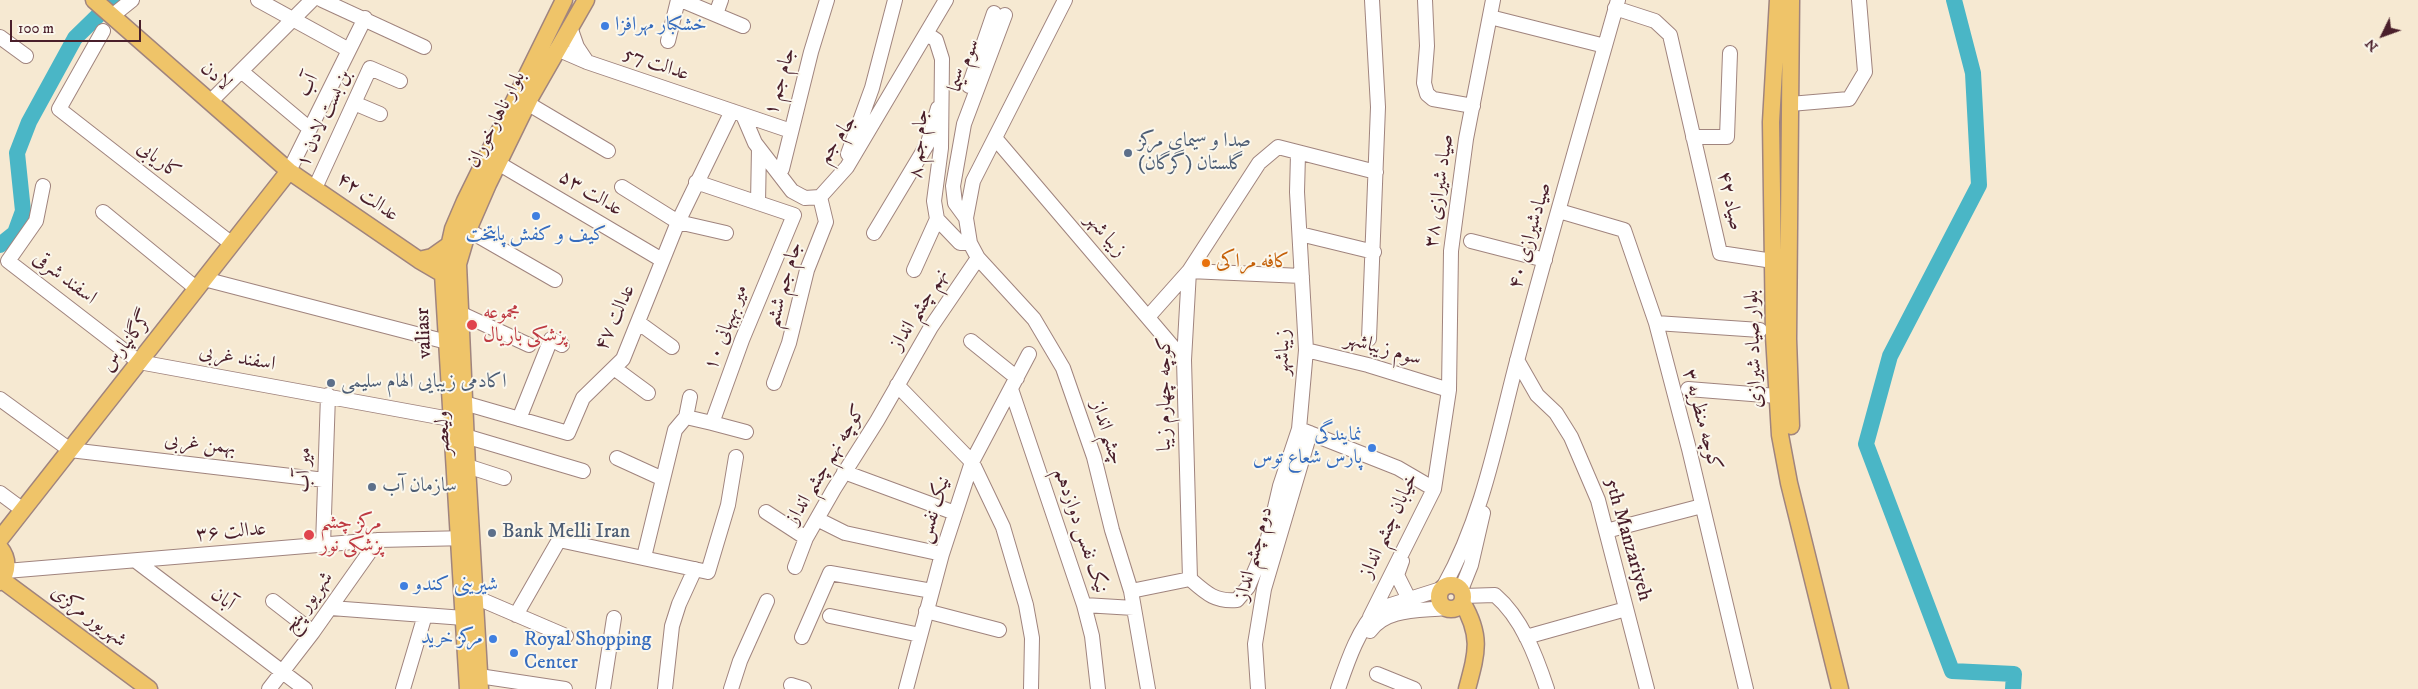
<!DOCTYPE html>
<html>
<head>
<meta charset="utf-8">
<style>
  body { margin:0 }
  #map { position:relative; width:2418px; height:689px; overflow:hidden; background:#f6e9d2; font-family:"IM FELL DW Pica",serif }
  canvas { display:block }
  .north { position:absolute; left:2358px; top:10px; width:50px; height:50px; -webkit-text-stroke:4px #fbf7ec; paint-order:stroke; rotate:228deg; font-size:14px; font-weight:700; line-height:20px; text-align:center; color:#4a1f2b }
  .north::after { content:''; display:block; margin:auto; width:18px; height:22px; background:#4a1f2b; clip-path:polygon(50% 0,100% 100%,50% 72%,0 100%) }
  .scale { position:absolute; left:10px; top:20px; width:131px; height:22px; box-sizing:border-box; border:2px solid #4a1f2b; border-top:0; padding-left:6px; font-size:15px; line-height:18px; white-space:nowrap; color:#4a1f2b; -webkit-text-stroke:4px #fbf7ec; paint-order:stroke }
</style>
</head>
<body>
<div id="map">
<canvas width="2418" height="689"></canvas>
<div class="north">N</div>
<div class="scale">100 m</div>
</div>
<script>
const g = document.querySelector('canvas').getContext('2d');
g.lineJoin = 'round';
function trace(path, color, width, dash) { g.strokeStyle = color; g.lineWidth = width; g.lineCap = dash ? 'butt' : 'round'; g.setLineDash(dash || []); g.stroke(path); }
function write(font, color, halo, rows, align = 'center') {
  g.font = font + ' "IM FELL DW Pica",Amiri,serif'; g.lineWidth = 4; g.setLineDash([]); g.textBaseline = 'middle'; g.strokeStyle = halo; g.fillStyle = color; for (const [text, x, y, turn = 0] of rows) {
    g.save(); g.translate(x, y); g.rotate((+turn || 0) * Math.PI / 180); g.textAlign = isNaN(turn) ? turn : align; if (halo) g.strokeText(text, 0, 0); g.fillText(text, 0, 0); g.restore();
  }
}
trace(new Path2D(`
  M1954,0l19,73 6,112 -89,171 -24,88 86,227 62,3 -1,15
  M0,245l15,-12 8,-22 -6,-58 12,-31 46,-84 39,-38`), '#4ab6c6', 16);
const minor = new Path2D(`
  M258,0l91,50
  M322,0l102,47
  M681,0l62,26
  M1065,0l-92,181 -7,37 4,25 8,15 56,61 29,49 31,89 18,73 19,61 17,98
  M1425,0l2,46 -3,37 3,11 6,5 40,7
  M1615,8l40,13 15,14 50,218 53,8
  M716,14l5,-14
  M112,16l20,-16
  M1490,17l115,29
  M570,27l7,20 10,15
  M103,31l-44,78 173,135
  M927,34l9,6 6,19 -1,89 -7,53 3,18 23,24h10
  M0,37l26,19
  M668,41l10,-41
  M557,49l30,13 204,69
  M241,71l69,58
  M969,86l25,-73
  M211,101l101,-101
  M354,103l26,11
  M527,103l81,48
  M1790,104l59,-5 16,-27 -6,-72
  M743,115l12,28 37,48 13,7 15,-1 27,-30 99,-167
  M1693,137h34l3,-84
  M995,138l189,222
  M848,154l24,-66 23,-88
  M498,163l164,97
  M782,169l29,-117 16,-52
  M289,171l76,-153
  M696,182l98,33 -52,125 -30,83 34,9
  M43,186l-7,35 -28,40 131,101 311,57
  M622,187l56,35 48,11
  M315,188l55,-120 30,13
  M758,203l1,-55
  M1559,211l65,19 32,93 33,126 57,240
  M103,212l94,77
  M966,218l-11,-15 -2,-17 11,-62 41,-109
  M468,230l87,50
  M874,233l54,-90 10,-35
  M1300,234l74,18
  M1471,241l74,19
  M914,270l23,-51
  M1189,271l-5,89 6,219
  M1189,271l113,5
  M204,279l243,63
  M460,313l69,32
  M1148,317l41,-46 70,-108 19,-16 98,25
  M639,323l33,24
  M1656,323l104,7
  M1369,339l9,-232 -6,-107
  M971,341l46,37
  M1306,350l62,15 81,25
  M1517,360l20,35 19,18 15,24 27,63 49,189
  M614,368l34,25
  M774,383l15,-40 18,-73 19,-48 -6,-25
  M897,385l75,77 31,65 23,78 6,33 -1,51
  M1011,389l73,216 8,31 6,53
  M1688,389l89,7
  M0,399l70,51 255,30
  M464,403l104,30 15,-35 40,-39 55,-137 54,-111
  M686,417l26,6
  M686,417l4,-20
  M519,419l32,-80 11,6
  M1302,430l96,38 36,21
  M465,436l118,35
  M617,458l46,21
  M467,466l37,12
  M844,472l111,41
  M0,493l23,17
  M766,512l40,26
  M817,519l28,14 97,21
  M1606,531l96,-25
  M323,545l5,-150
  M644,557l31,-127 11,-13
  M136,561l169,128
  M1402,561l-5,14 12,24
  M795,567l11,-29 28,-49 43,-68 54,-94 47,-69
  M6,571l372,-31 91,-2
  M1190,579c16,14 25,23 47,21l11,-13 19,-45 13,-56 19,-57 7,-79 -9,-158 1,-38
  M1444,586c39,-70 53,-149 73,-225 32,-121 67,-241 101,-361
  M1461,590l10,-25 12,-52
  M1131,591l59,-12
  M1463,596l32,-1c27,23 41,61 52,94
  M475,597l91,39
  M273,601l40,31
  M1084,605l50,3
  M331,608l133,10
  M926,611l73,19
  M516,615l43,-75 149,32 20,-67 8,-48
  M830,616l90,19
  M1370,617l64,-128 15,-99 2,-139 15,-112 27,-139
  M1370,631c16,-23 49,-20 75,-23
  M802,637l28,-64 102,18
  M1526,637l100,-28
  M1377,674l37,15
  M479,676l86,13
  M791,685l13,4
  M269,689l44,-57 65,-92
  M403,689l22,-74
  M603,689l11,-71
  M665,689l7,-63 7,-22 16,-35
  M731,689l9,-28 27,-60
  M906,689l36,-135 30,-92 57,-108
  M1258,689l-3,-45 9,-55 46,-156
  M1338,689c9,-26 20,-60 40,-80l63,-20`);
const major = new Path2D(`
  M94,0l195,171 130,89
  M1778,0l-7,122 3,214 6,99 9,48 51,206
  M443,274l-24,-14 13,-3 17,-12
  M1791,426l-3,-87 3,-339
  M0,539l289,-368
  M0,548c9,11 8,24 0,34
  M2,580l147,109
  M1439 597a12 12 0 1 1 24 0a12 12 0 1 1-24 0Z
  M1462,602c20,34 15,50 5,87
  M468,689l-25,-415 10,-45 12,-28 99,-201
  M480,689l-13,-223 -9,-202 10,-34 20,-46 43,-88 55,-96`);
trace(minor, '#a0847e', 16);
trace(major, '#a0847e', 19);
trace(minor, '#fff', 14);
trace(major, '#efc469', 16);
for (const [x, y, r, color] of [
  [605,26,5,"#3f7fe0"],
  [1128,153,5,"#5c6f8a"],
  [536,216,5,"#3f7fe0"],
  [1206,263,5,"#e8710a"],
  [472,325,6,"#e0444e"],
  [331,383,5,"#5c6f8a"],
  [1372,448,5,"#3f7fe0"],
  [372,487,5,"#5c6f8a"],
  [492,533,5,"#5c6f8a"],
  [309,535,6,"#e0444e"],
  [404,586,5,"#3f7fe0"],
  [493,639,5,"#3f7fe0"],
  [514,653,5,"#3f7fe0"]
]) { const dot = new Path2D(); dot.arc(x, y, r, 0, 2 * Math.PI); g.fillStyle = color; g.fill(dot); trace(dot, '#fbf7ec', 2); }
write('20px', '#366cbe', '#fbf7ec', [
  ["خشكبار مهرافزا",615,26],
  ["کیف و کفش پایتخت",536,236,"center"],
  ["نمایندگی",1362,436,"right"],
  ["پارس شعاع توس",1362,459,"right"],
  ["شیرینی کندو",414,586],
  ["مرکز خرید",483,639,"right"],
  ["Royal Shopping",524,641],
  ["Center",524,664]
], 'left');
write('20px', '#4a1f2b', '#fbf7ec', [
  ["عدالت 57",656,65,19],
  ["سوم سیما",965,66,-69],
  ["لادن",215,77,41],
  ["۱ جام جم",781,82,-74],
  ["آب",309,86,-63],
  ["۱ بن بست لادن",325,119,-65],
  ["بلوار ناهارخوران",497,120,-63],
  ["جام جم",838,140,-56],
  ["۸ جام جم",920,144,-85],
  ["کاریابی",158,161,38],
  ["صیاد شیرازی ۳۸",1440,191,-82],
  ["عدالت ۵۳",590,194,31],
  ["عدالت ۴۲",367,198,35],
  ["صیاد ۴۲",1729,201,77],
  ["زیبا شهر",1105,236,49],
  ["۴۰ صیادشیرازی",1531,236,-74],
  ["اسفند شرقی",64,279,37],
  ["جام جم ششم",785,285,-74],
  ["نهم چشم انداز",920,310,-58],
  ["عدالت ۴۷",616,318,-65],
  ["۱۰ میر بهبهانی",727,328,-69],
  ["valiasr",425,333,-93],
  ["گرگانپارس",128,342,-52],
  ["بلوار صیاد شیرازی",1755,349,-92],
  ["سوم زیباشهر",1383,350,16],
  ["زیباشهر",1284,352,-89],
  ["اسفند غربی",237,359,10],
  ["کوچه چهارم زیبا",1166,394,-90],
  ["کوچه منظریه ۳",1701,420,75],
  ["ولیعصر",444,433,-92],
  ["چشم انداز",1106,433,72],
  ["بهمن غربی",200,445,7],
  ["کوچه نهم چشم انداز",827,465,-59],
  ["میر آب",305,470,-88],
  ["نیک نفس",935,510,-73],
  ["خیابان چشم انداز",1390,526,-65],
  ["نیک نفس دوازدهم",1080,531,71],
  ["عدالت ۳۶",231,533,-5],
  ["5th Manzariyeh",1627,540,74],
  ["دوم چشم انداز",1255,554,-75],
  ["آبان",222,600,37],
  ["شهریور پنج",309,603,-54],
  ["شهریور مرکزی",88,617,37]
]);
write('20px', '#4e5e75', '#fbf7ec', [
  ["صدا و سیمای مرکز",1138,142],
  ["گلستان (گرگان)",1138,165],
  ["اکادمی زیبایی الهام سلیمی",341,383],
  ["سازمان آب",382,487],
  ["Bank Melli Iran",502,533]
], 'left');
write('20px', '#c56008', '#fbf7ec', [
  ["کافه مراکی",1216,263]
], 'left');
write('20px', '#be3a42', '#fbf7ec', [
  ["مجموعه",483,314],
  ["پزشکی باریال",483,337],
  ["مرکز چشم",320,524],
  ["پزشکی نور",320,547]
], 'left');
</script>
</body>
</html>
